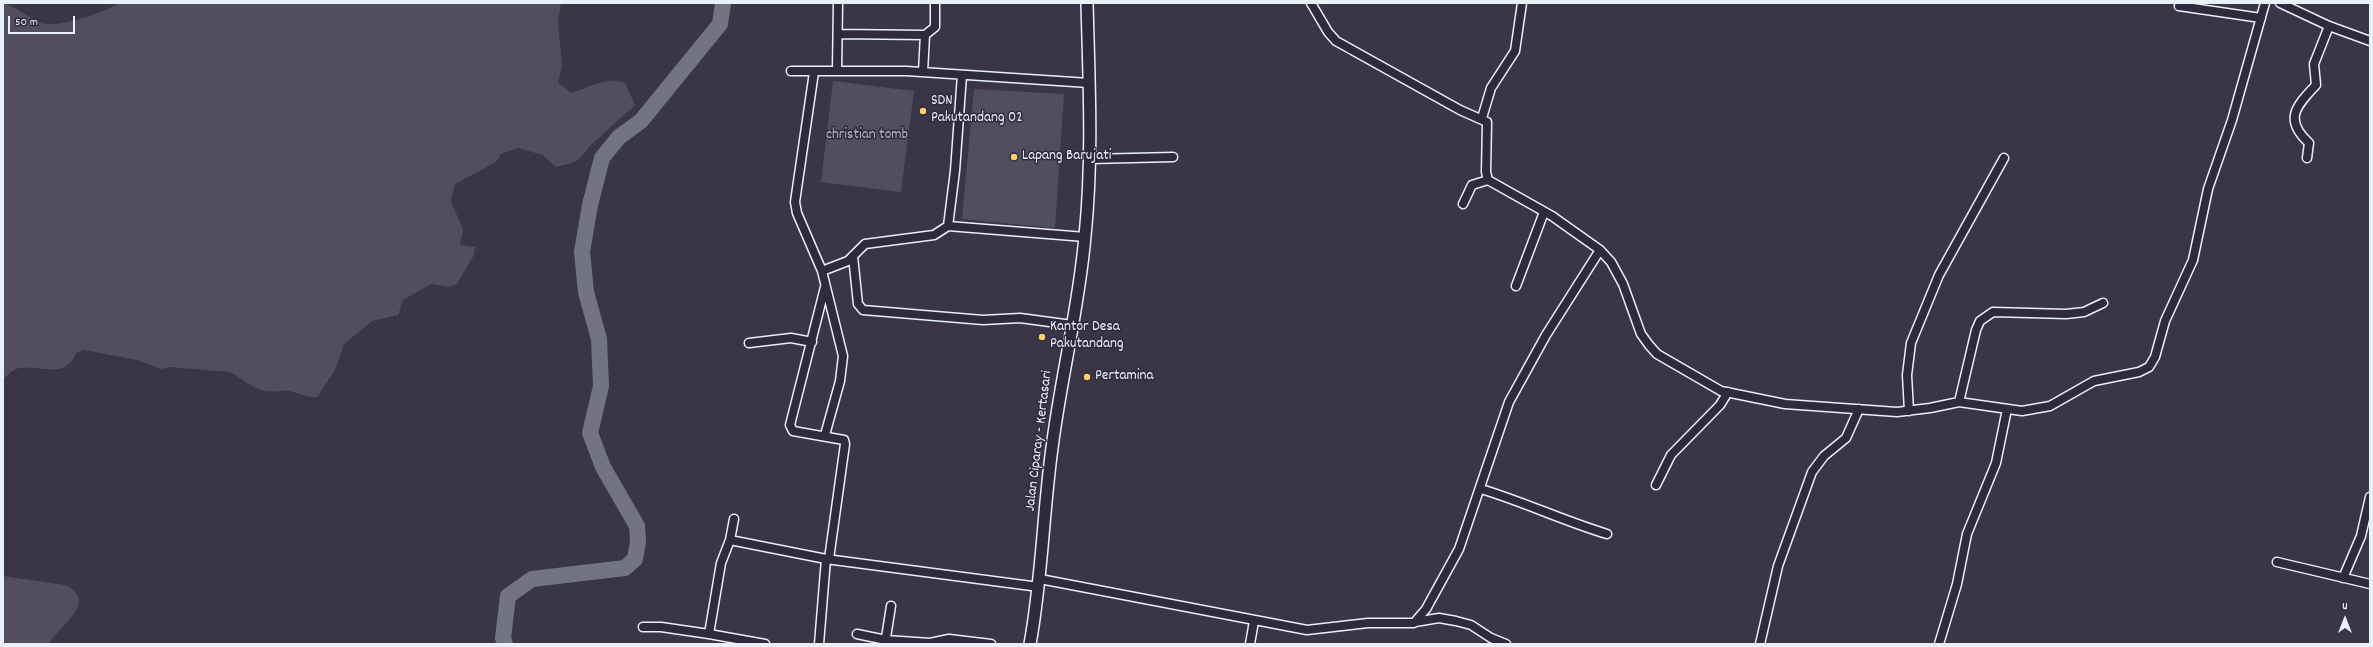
<!DOCTYPE html>
<html>
<head>
<meta charset="utf-8">
<style>
  body { margin:0 }
  #map { position:relative; width:2373px; height:647px; overflow:hidden; background:#3a3648; font-family:Dekko,sans-serif }
  canvas { display:block }
  .frame { position:absolute; inset:0; border:4px solid #e8f1f8; pointer-events:none }
  .north { position:absolute; left:2325px; top:599px; width:40px; height:40px; -webkit-text-stroke:3px #2f2a3d; paint-order:stroke; rotate:0deg; font-size:11px; font-weight:700; line-height:16px; text-align:center; color:#e8f1f8 }
  .north::after { content:''; display:block; margin:auto; width:14px; height:18px; background:#e8f1f8; clip-path:polygon(50% 0,100% 100%,50% 72%,0 100%) }
  .scale { position:absolute; left:8px; top:16px; width:67px; height:18px; box-sizing:border-box; border:2px solid #e8f1f8; border-top:0; padding-left:5px; font-size:12px; line-height:14px; white-space:nowrap; color:#e8f1f8; -webkit-text-stroke:3px #2f2a3d; paint-order:stroke }
</style>
</head>
<body>
<div id="map">
<canvas width="2373" height="647"></canvas>
<div class="frame"></div>
<div class="north">U</div>
<div class="scale">50 m</div>
</div>
<script>
const g = document.querySelector('canvas').getContext('2d');
g.lineJoin = 'round';
function fill(path, color) { g.fillStyle = color; g.fill(path, 'evenodd'); }
function trace(path, color, width, dash) { g.strokeStyle = color; g.lineWidth = width; g.lineCap = dash ? 'butt' : 'round'; g.setLineDash(dash || []); g.stroke(path); }
function write(font, color, halo, rows, align = 'center') {
  g.font = font + ' Dekko,sans-serif'; g.lineWidth = 3; g.setLineDash([]); g.textBaseline = 'middle'; g.strokeStyle = halo; g.fillStyle = color; for (const [text, x, y, turn = 0] of rows) {
    g.save(); g.translate(x, y); g.rotate((+turn || 0) * Math.PI / 180); g.textAlign = isNaN(turn) ? turn : align; if (halo) g.strokeText(text, 0, 0); g.fillText(text, 0, 0); g.restore();
  }
}
fill(new Path2D(`
  M3,3c13,4 26,15 39,20 16,6 63,-11 78,-20h441l-3,18 4,45 -4,16 13,11c17,-5 37,-18 54,-10l10,22 -44,40 -11,13 -8,5 -16,4 -13,-12 -25,-7 -17,6 -5,8 -41,22 -4,17 12,29 -3,15 15,2 -1,8 -17,29 -9,3 -17,-3 -28,16 -5,15 -26,6 -28,23 -9,26 -18,27c-9,1 -15,-3 -24,-5 -9,-3 -19,1 -28,-1 -14,-3 -23,-13 -35,-19l-60,-5 -9,2 -24,-9 -53,-10 -8,3c-10,29 -42,9 -60,16 -5,2 -9,7 -13,10z
  M833,81l81,10 -13,101 -80,-10z
  M974,89l90,5 -9,134 -93,-9z
  M3,576l62,9c35,16 -6,41 -16,59h-46z`), '#504e5f');
trace(new Path2D(`
  M505,644l-2,-6 5,-42 24,-17 93,-11 10,-9 3,-17 -1,-16 -34,-59 -13,-34 11,-47 -2,-47 -13,-47 -4,-40 8,-47 12,-47 17,-21 22,-16 79,-97 3,-21`), '#737482', 16);
const minor = new Path2D(`
  M1311,3l17,29 8,9 124,69 27,12 -1,50 2,8 64,36 48,34 11,12 12,22 18,50 8,11 8,9 64,37 64,13 112,8 33,-4 29,-6 63,9 28,-5 44,-25 45,-9 10,-5 6,-10 10,-36 28,-61 15,-71 24,-69 33,-117
  M2280,3l49,23 41,15
  M2179,6l82,12
  M838,34l87,1 -2,37
  M925,35l10,-8v-24
  M791,71h115l183,12
  M837,71l1,-68
  M814,72l-19,130 2,11 25,58 21,85 -3,25 -15,54
  M1482,118l9,-30 24,-37 7,-48
  M2307,158l2,-15c-25,-23 -14,-36 7,-58l-2,-21 15,-38
  M1090,159l83,-2
  M1463,204l9,-19 16,-5
  M948,226l137,11
  M853,256l5,48 5,6 120,10 37,-2 52,7
  M822,271l26,-10 17,-17 69,-9 14,-9 7,-55 7,-96
  M1516,286l28,-74
  M825,287l-35,138 3,6 51,9 1,4 -16,115
  M749,343l42,-5 21,4
  M1959,402l17,-72 4,-9 13,-9 73,2 18,-2 19,-9
  M1909,411l-2,-36 4,-32 28,-68 65,-117
  M1656,485l15,-30 49,-50 8,-13
  M1481,489c43,13 83,32 126,45
  M730,540l96,19 213,28
  M2277,562l93,22
  M2343,578l18,-42 9,-39
  M1040,579l267,51 61,-7h46l12,-14 33,-60 50,-147 37,-67 54,-85
  M1415,622l24,-4 17,3 15,4 20,13 15,6
  M643,627h18l48,7 12,-71 9,-23 4,-21
  M709,634l56,10
  M857,634l29,6 44,3 19,-4 42,5
  M819,644l7,-85
  M885,644l6,-38
  M1250,644l4,-23
  M1760,644l18,-78 34,-94 12,-16 22,-18 13,-29
  M1939,644l18,-60 10,-50 29,-71 11,-54`);
const secondary = new Path2D(`
  M1030,644c12,-65 13,-131 22,-196 9,-71 27,-141 33,-212 8,-78 4,-155 2,-233`);
trace(minor, '#e8f1f8', 11);
trace(secondary, '#e8f1f8', 14);
trace(minor, '#2f2a3d', 8);
trace(secondary, '#2f2a3d', 11);
for (const [x, y, r, color] of [
  [923,111,4,"#ffd166"],
  [1014,157,4,"#ffd166"],
  [1042,337,4,"#ffd166"],
  [1087,377,4,"#ffd166"]
]) { const dot = new Path2D(); dot.arc(x, y, r, 0, 2 * Math.PI); g.fillStyle = color; g.fill(dot); trace(dot, '#2f2a3d', 1.5); }
write('15px', '#e8f1f8', '#2f2a3d', [
  ["SDN",931,102],
  ["Pakutandang 02",931,119],
  ["Lapang Barujati",1022,157],
  ["Kantor Desa",1050,328],
  ["Pakutandang",1050,345],
  ["Pertamina",1095,377]
], 'left');
write('15px', '#b3b8c2', '#2f2a3d', [
  ["christian tomb",867,136]
]);
write('15px', '#e8f1f8', '#2f2a3d', [
  ["Jalan Ciparay - Kertasari",1040,441,-83]
]);
</script>
</body>
</html>
